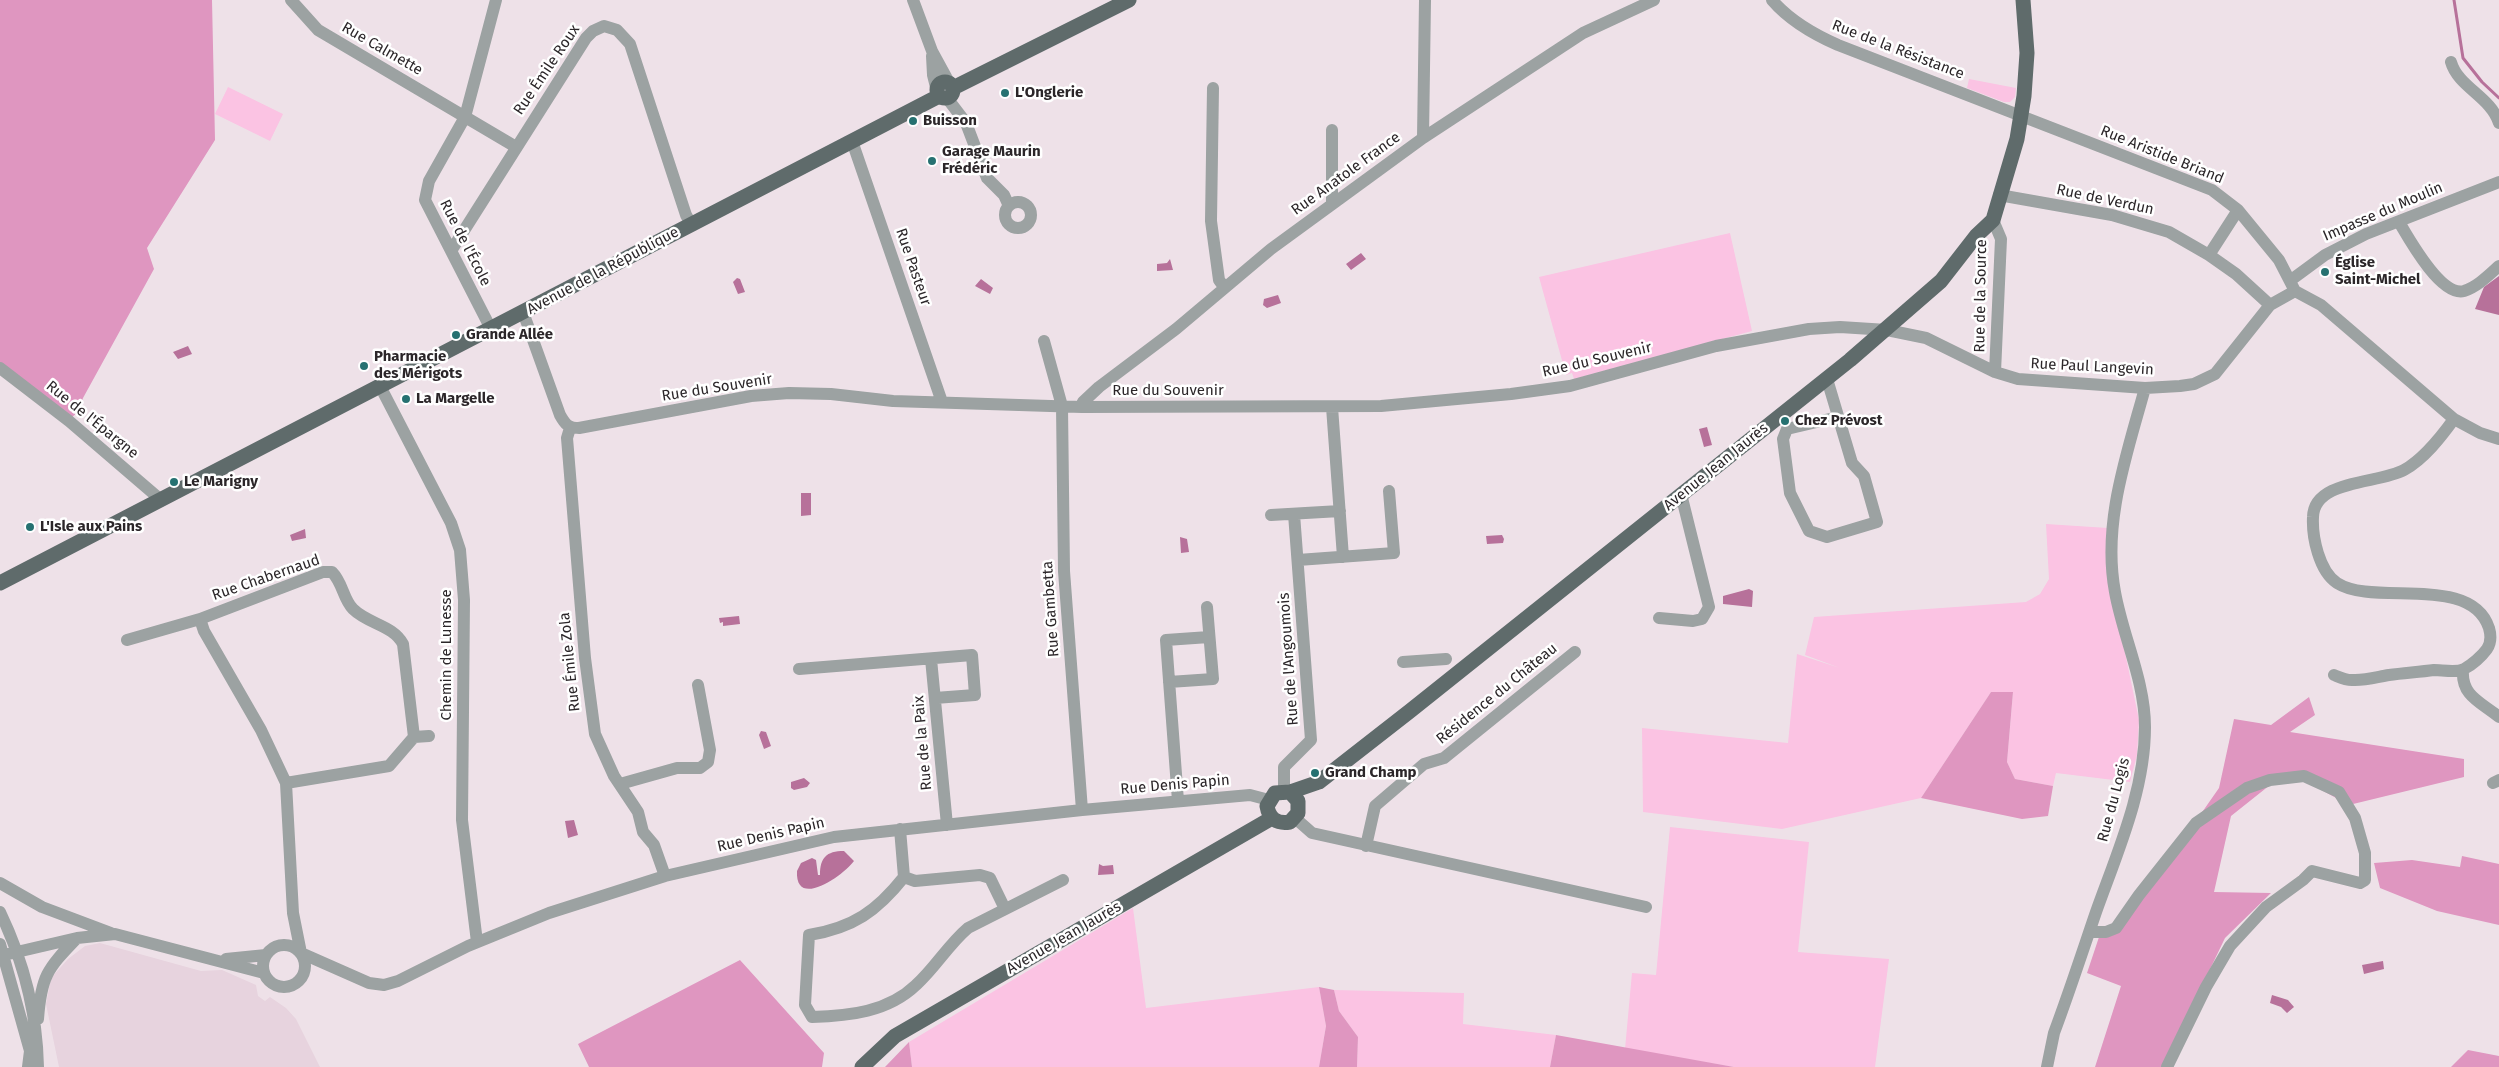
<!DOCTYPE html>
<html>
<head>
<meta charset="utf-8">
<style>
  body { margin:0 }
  canvas { display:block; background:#eee1e8 }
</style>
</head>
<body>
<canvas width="2499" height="1067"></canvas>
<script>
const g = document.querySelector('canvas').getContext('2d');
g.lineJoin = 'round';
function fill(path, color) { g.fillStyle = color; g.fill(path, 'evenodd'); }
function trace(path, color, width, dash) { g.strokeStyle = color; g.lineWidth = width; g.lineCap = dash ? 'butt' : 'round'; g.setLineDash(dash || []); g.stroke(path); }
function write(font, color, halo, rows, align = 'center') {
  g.font = font + ' "Fira Sans",sans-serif'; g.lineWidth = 5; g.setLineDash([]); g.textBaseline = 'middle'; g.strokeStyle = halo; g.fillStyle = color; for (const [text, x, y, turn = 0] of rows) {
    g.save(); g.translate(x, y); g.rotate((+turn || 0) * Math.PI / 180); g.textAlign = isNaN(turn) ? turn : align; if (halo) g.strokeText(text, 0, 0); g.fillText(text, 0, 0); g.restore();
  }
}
fill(new Path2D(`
  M100,943l101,28 21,-1 34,15 2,11 7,5 5,-4 16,11 10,11 24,48h-261l-13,-63 5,-26 17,-19 17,-13z`), '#e7d3de');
fill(new Path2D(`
  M1969,79l47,9 -1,9 -5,5h-6l-37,-14z
  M228,87l55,27 -13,27 -55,-27z
  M1730,233l22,98 -178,48 -2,-6 -6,2 -27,-98z
  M2046,524l62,4 15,115 16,77 -2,35 -7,27 -74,-9 -3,13 -38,-7 -8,-17 6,-69 -22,-1 -70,106 -139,31 -139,-17 -1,-84 146,15 9,-89 43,14 -35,-13 9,-38 212,-15 14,-8 9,-15z
  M1670,827l139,15 -11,110 91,7 -14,108h-141l-109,-18 7,-76 24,2z
  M1133,908l13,100 173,-21 7,39 -7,41h-407l-3,-25z
  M1334,990l130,3 -1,31 93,11 -6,32h-193l1,-30 -19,-26z`), '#fbc3e3');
fill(new Path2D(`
  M0,0h212l3,140 -68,108 7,21 -71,129 -5,14 -7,6 -71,-55z
  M1991,692h22l-6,70 8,17 38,7 -5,30 -26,3 -101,-21z
  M2309,697l6,18 -25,17 174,27v18l-115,28 -44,-24 -35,4 -39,31 -17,76 57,1 -46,45 -62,129h-68l26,-81 -34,-13 12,-36 20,-6 100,-143 15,-69 37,6z
  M2462,856l37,8v61l-62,-14 -57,-23 -6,-25 38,-3 48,7z
  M740,960l84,93 -2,14h-233l-11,-23z
  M1319,987l15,3 5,21 19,26 -1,30h-38l7,-41z
  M1556,1035l178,32h-184z
  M909,1042l3,25h-27z
  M2468,1050l31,6v11h-48z`), '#df96c0');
fill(new Path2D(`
  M1361,253l5,6 -15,11 -5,-6z
  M1170,259l3,11 -16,1v-7l10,-1z
  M2499,276v39l-24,-6 9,-22z
  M737,278l3,1 5,13 -7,2 -5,-12z
  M981,279l12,9 -3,6 -15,-8z
  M1278,295l3,8 -14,5 -4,-3 1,-6z
  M188,346l4,8 -14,5 -5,-7z
  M1707,427l5,18 -8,2 -5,-18z
  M801,493h10v22l-10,1z
  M305,529l1,9 -14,3 -2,-6z
  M1502,535l2,4 -1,4 -16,1 -1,-8z
  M1180,537l7,2 2,13 -8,1z
  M1749,589l4,2 -1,16 -29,-3v-8z
  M739,616l1,8 -17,2v-4l-3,1 -1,-5z
  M761,731l5,1 5,14 -7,3 -5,-14z
  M804,778l6,5 -3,4 -13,3 -3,-2v-6z
  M574,820l4,15 -10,3 -3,-17z
  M844,851l10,10c-10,14 -59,49 -57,10l4,-8 11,-5 4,2 2,15h2c0,-17 6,-24 24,-24z
  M1099,864l4,2 10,-1 1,9 -16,1z
  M2383,961l1,8 -20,5 -2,-9z
  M2272,995l16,5 6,7 -7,6 -6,-6 -11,-4z`), '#b7719a');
trace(new Path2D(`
  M2454,0l9,58 19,24 17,16`), '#b7719a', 3);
trace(new Path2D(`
  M291,0l27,30 198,117
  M913,0l19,51 18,33
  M1772,0c18,21 41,34 66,45l374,145 26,20 41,50 16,31 26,14 133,114 26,14 19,6
  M932,56l1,19 4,16
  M2451,62c7,25 40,35 48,61
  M1213,88l-2,133 8,59 5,7
  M947,98l19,25 21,55 17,17 5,11
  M1332,130v74
  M1423,138l2,-138
  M852,141l90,261
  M1999,195l113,20 57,17 40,23 27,19 34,31
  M1005 215a13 13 0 1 1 26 0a13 13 0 1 1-26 0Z
  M1993,220l8,19 -6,133
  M2399,222c10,17 42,75 65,69 13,-4 25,-16 35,-25
  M451,251l135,-213 7,-7 11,-5 13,4 13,14 56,171 5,9
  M2209,255l29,-45
  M2291,280l34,-25 41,-21 133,-52
  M523,312l37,103c5,9 8,13 19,13l172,-32 38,-3 42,1 62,7 189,6 299,-1 130,-12 59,-8 146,-40 93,-17 31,-2 47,3 39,8 69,34 23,7 127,9 35,-2 14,-2 21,-10 55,-69 25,-14
  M491,329l-66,-129 4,-19 36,-64 31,-117
  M1044,341l18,65 2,165 18,239
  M0,368l69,53 92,79
  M1827,379l25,84 12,13 13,46 -50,15 -18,-6 -19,-38 -7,-54 4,-10 51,-12
  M380,386l71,137 9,27 4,50 -2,220 15,122
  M1082,407l1,-5 16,-15 77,-58 95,-80 152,-111 160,-105 71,-33
  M1332,407l11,150
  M570,428l-3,10 18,220 10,76 19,42 24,36 5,20 11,13 11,31
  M1271,515l69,-4
  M1298,560l96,-7 -5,-62
  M1659,618l34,3 9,-2 7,-12 -28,-113
  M200,619l4,12 57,99 25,53 7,130 8,40 68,30 15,2 14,-4 70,-35 81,-33 116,-37 169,-39 248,-27 168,-15 19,5
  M127,640l73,-21 123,-47h9c11,11 11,27 21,37 15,15 40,16 50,35l11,93
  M931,659l16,166
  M1403,662l43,-3
  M799,669l173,-14 3,40 -40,3
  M2463,670c-2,26 18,32 36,47
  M2334,675c5,2 11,5 18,5 12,1 25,-3 37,-5 15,-2 30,-3 45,-5 8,0 23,3 30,-1 8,-4 18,-13 23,-20 4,-6 4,-14 2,-21 -18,-55 -115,-21 -152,-45 -18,-12 -25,-46 -24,-66 1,-38 66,-33 91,-47 20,-11 37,-33 50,-51
  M1169,682l44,-3 -6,-72
  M414,737l15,-1
  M286,783l103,-17 25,-29
  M2493,783l6,-3
  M620,784l57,-16h23l8,-6 2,-12 -12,-65
  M1284,791v-24l27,-27 -17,-226
  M1178,801l-12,-161 43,-3
  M1295,818l17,15 334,74
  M900,829l4,48c-27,34 -51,51 -95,58l-4,70 7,12c37,-1 76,-5 104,-32 19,-17 32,-40 52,-57l95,-48
  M1366,846l9,-40 49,-42 20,-6 131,-106
  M904,877l11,4 65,-6 10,3 15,31
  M0,883l42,24 69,26
  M0,912c23,48 37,102 38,155
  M2090,932h16l10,-4 23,-33 57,-72 51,-35 23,-8 34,-4 35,16 16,26 10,35v27l-5,3 -48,-12 -9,9 -37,27 -36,39 -24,41 -39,80
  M0,944l30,107 -2,16
  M263 966a21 21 0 1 1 42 0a21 21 0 1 1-42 0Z
  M4,955l73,-17 38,-4 149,39
  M226,959l40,-4
  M38,1019c3,-42 9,-50 38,-80
  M2047,1067l7,-34c15,-40 28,-80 42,-121 21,-59 49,-121 49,-185 0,-46 -22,-90 -30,-135 -13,-69 12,-138 30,-204`), '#9ca2a2', 12);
trace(new Path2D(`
  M937 90a8 8 0 1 1 16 0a8 8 0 1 1-16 0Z
  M953,88l176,-88
  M0,583l939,-487
  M1290,792l8,9v12l-8,9c-13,2 -21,-3 -23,-16l8,-13 15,-1 29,-10 91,-71 440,-351 91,-79 35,-45 17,-16 24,-81 7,-43 3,-43 -4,-53
  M862,1067l33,-31 377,-218`), '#5f6b6b', 15);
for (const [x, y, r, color] of [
  [1005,93,5,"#267171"],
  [913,121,5,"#267171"],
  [932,161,5,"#267171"],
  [2325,272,5,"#267171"],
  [456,335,5,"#267171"],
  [364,366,5,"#267171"],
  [406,399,5,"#267171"],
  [1785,421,5,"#267171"],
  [174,482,5,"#267171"],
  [30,527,5,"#267171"],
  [1315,773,5,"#267171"]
]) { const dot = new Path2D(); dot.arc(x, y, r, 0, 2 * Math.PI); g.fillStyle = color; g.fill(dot); trace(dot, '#fff', 2); }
write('15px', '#2b2629', '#fff', [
  ["Rue Calmette",382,49,30],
  ["Rue de la Résistance",1898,50,21],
  ["Rue Émile Roux",547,70,-56],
  ["Rue Aristide Briand",2162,155,22],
  ["Rue Anatole France",1346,174,-36],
  ["Rue de Verdun",2105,200,12],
  ["Impasse du Moulin",2383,212,-23],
  ["Rue de l'École",465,243,63],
  ["Rue Pasteur",913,267,71],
  ["Avenue de la République",603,271,-28],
  ["Rue de la Source",1981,296,-89],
  ["Rue du Souvenir",1597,360,-13],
  ["Rue Paul Langevin",2092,367,3],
  ["Rue du Souvenir",717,388,-9],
  ["Rue du Souvenir",1168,391],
  ["Rue de l'Épargne",92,420,39],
  ["Avenue Jean Jaurès",1716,467,-39],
  ["Rue Chabernaud",266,578,-19],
  ["Rue Gambetta",1051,609,-94],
  ["Chemin de Lunesse",447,655,-90],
  ["Rue de l'Angoumois",1289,659,-94],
  ["Rue Émile Zola",570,662,-96],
  ["Résidence du Château",1497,694,-39],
  ["Rue de la Paix",923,743,-95],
  ["Rue Denis Papin",1175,785,-5],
  ["Rue du Logis",2114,800,-75],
  ["Rue Denis Papin",771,835,-13],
  ["Avenue Jean Jaurès",1064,938,-30]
]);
write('bold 15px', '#2b2629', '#fff', [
  ["L'Onglerie",1015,93],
  ["Buisson",923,121],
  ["Garage Maurin",942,152],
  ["Frédéric",942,169],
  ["Église",2335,263],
  ["Saint-Michel",2335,280],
  ["Grande Allée",466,335],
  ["Pharmacie",374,357],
  ["des Mérigots",374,374],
  ["La Margelle",416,399],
  ["Chez Prévost",1795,421],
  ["Le Marigny",184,482],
  ["L'Isle aux Pains",40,527],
  ["Grand Champ",1325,773]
], 'left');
</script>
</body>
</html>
